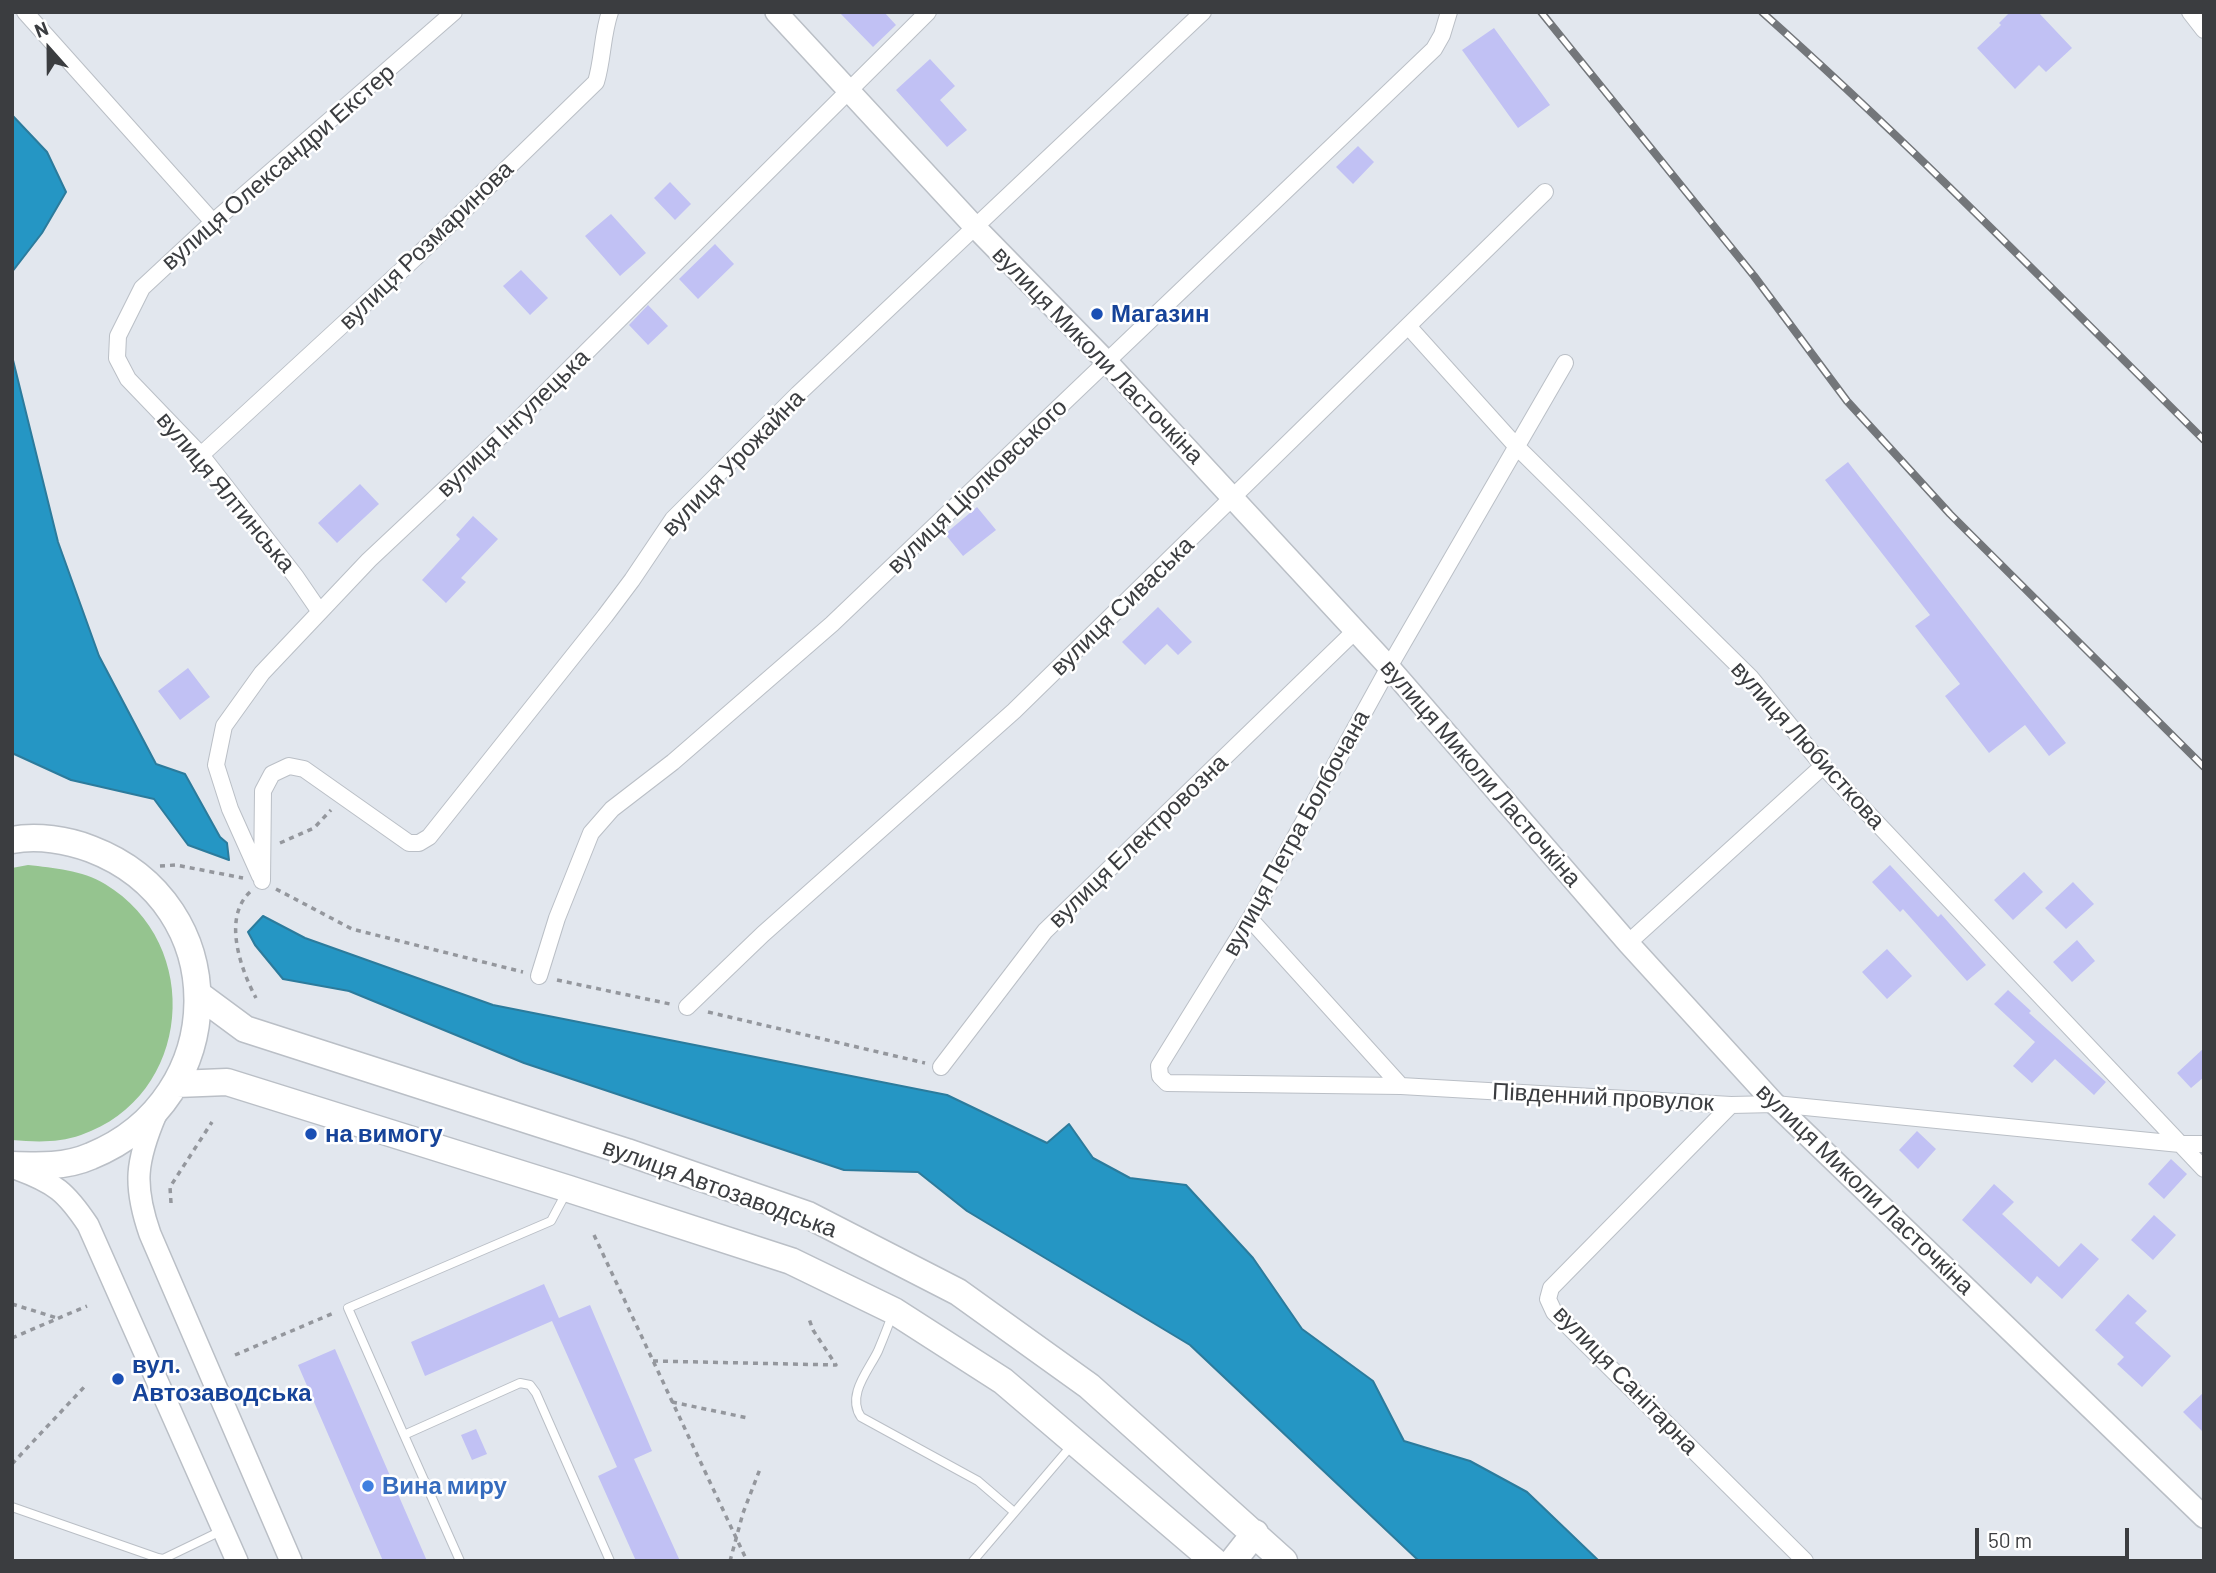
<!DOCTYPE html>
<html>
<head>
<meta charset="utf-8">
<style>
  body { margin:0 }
  #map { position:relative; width:2216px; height:1573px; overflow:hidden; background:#e2e7ee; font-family:Barlow,sans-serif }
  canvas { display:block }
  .frame { position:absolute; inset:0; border:14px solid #3b3d40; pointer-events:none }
  .north { position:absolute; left:14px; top:14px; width:70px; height:70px; -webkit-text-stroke:5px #fff; paint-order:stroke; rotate:339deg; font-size:19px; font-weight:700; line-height:28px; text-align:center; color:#3b3d40 }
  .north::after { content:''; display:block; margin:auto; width:24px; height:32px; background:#3b3d40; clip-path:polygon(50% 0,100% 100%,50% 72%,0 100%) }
  .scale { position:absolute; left:1975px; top:1528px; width:154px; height:32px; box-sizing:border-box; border:4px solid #3b3d40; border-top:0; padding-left:9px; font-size:21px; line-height:24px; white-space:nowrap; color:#3b3d40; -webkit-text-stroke:5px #fff; paint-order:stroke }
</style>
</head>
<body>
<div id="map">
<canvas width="2216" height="1573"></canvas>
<div class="frame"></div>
<div class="north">N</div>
<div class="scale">50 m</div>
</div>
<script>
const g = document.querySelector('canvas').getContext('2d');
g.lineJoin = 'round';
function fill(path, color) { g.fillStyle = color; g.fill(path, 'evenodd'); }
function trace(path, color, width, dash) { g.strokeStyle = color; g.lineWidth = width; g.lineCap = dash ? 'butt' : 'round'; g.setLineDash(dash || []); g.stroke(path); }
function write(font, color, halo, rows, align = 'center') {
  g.font = font + ' Barlow,sans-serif'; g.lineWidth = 5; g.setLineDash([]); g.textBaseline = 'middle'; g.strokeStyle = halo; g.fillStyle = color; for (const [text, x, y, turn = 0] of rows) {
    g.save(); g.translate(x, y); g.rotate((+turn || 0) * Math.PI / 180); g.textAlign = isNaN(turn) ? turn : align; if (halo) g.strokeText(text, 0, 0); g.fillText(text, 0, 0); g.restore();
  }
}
fill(new Path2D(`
  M28,865c26,3 54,5 77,19 100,60 87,213 -24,251 -23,8 -45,7 -69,5v-272z`), '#95c48f');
const water = new Path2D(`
  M12,115l35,37 19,40 -24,41 -30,39z
  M12,356l46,186 41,114 57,108 29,10 35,63 7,6 2,17 -41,-15 -34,-46 -83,-19 -59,-27z
  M263,916l42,22 188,67 454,90 100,48 22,-19 24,34 37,20 56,7 67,73 49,71 71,52 31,60 66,20 57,31 72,69h-180l-229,-216 -223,-134 -49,-39 -74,-2 -320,-107 -175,-72 -66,-12 -28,-34 -7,-13z`);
fill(water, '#2596c4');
trace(water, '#2c7b9c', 2);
fill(new Path2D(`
  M839,12h45l12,13 -23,22z
  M2010,12h28l34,36 -26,24 -7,-7 -24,24 -38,-41 24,-23 -2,-2z
  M1494,28l56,77 -32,23 -56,-78z
  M930,59l25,27 -15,14 27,30 -20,17 -51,-57z
  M1358,146l16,16 -21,22 -17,-17z
  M670,182l21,22 -16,16 -21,-22z
  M611,214l35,39 -26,23 -35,-40z
  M715,244l19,20 -36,35 -19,-20z
  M521,270l27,28 -18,17 -27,-29z
  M648,305l20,21 -20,19 -19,-20z
  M1848,462l218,281 -17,13 -24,-31 -36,28 -44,-57 15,-12 -45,-58 15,-11 -105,-135z
  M360,484l19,20 -42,39 -19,-20z
  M977,507l19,23 -33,26 -18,-22z
  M473,516l25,23 -37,39 5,4 -20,21 -24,-23 38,-41 -4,-4z
  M1158,607l34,35 -14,13 -11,-11 -22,21 -23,-23z
  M188,668l22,29 -30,23 -22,-29z
  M1890,865l48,52 3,-3 45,51 -19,16 -64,-72 -3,3 -28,-30z
  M2024,872l19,20 -30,28 -19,-20z
  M2073,882l21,22 -28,25 -21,-21z
  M2077,940l18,21 -23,21 -19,-20z
  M1887,949l25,27 -25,23 -25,-27z
  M2008,990l23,21 -2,2 77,69 -12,13 -39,-36 -23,24 -19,-17 22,-24 -41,-38z
  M2204,1048v29l-13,11 -14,-15z
  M1917,1131l19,18 -18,20 -19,-19z
  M2171,1159l16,15 -23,25 -16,-15z
  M1994,1184l20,18 -12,12 57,53 22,-24 18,16 -37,40 -25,-23 -6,8 -69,-64z
  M2154,1215l22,20 -23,25 -22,-20z
  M544,1284l15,34 31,-13 62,146 -18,8 46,102h-44l-38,-85 19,-9 -65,-146 -127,55 -14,-34z
  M2128,1294l19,17 -12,12 36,33 -29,31 -25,-23 7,-7 -29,-27z
  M335,1349l92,212h-44l-85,-196z
  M2204,1392v41l-21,-21z
  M476,1429l11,25 -15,6 -11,-25z`), '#c1c1f4');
const service = new Path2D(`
  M566,1193l-15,28 -203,87 56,127 116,-52 10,2 6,8 74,168
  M892,1315c-4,12 -9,24 -14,36 -9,19 -32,44 -17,66l117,64 35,30
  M404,1435l56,126
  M12,1507l146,51
  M156,1561l2,-3 5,1 58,-28
  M973,1561l99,-116`);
const minor = new Path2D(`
  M25,12l188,210
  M2190,12l14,18
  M1408,326l109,121 234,231 72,88 381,403
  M1565,363l-176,304 -139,252 -91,147 1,10 7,7 234,3 330,19 44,-1 405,40h24
  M201,455l214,-197 181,-176c7,-23 6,-47 14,-70
  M320,612l-24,-35 -95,-122 -73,-76 -11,-21 1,-22 24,-48 71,-66 241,-210
  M260,876l-30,-67 -14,-44 8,-39 38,-53 107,-113 145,-136 414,-412
  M262,881l1,-90 9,-17 17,-8 15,3 105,74h10l10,-6 176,-221 27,-36 41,-61 125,-125 405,-382
  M1250,919l151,167
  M1628,943l195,-177
  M539,976l18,-58 34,-85 21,-24 61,-47 159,-138 602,-575 8,-14 7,-23
  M687,1007l76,-73 251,-223 531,-519
  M941,1067l104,-136 310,-300
  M1731,1105l-180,183 -3,11 6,13 251,249`);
const tertiary = new Path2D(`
  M776,12l199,215 131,134 283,306 239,276 147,161 429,413
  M156,1114c-20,47 -23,71 -6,120l141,327
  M17,1169c38,14 49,23 71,56l149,336`);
const primary = new Path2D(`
  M12,840c25,-5 56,0 79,9 144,55 140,250 0,307 -25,11 -52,10 -79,9
  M199,995l46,34 382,123 181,63 150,77 131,94 195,175
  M177,1084l50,-2 342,107 222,72 103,50 109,70 211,180
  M1233,1561l22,-28`);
trace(service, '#babfc6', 10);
trace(minor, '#babfc6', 18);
trace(tertiary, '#babfc6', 24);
trace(primary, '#babfc6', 29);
trace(new Path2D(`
  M280,843l34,-15 17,-18
  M160,866l16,-1 67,13
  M276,889l76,40 171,43
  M250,892c-28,26 -9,78 6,106
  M557,980l113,24
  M708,1012l217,51
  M171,1203l-1,-16 42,-65
  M594,1235l153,326
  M12,1304l45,14
  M12,1338l75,-32
  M235,1355l101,-43
  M653,1361l183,4 -23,-35 -5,-14
  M672,1402l76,16
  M12,1464l75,-80
  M730,1561l13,-48 17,-44`), '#94979d', 3.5, [5, 5]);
trace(service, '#fff', 8);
trace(minor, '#fff', 16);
trace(tertiary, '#fff', 21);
trace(primary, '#fff', 26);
const rail = new Path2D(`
  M1541,12l213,264 93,125 103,113 254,253
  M1762,12c153,136 296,283 442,428`);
trace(rail, '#73767a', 8);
trace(rail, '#fff', 5, [16]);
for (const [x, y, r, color] of [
  [1097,314,7,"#1a4fb4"],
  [311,1134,7,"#1a4fb4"],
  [118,1379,7,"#1a4fb4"],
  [368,1486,7,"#3f7fe0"]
]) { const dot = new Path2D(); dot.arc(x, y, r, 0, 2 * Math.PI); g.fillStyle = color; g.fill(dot); trace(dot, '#fff', 2.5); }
write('24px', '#3b3d40', '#fff', [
  ["вулиця Олександри Екстер",278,167,-41],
  ["вулиця Розмаринова",426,245,-44],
  ["вулиця Миколи Ласточкіна",1098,355,46],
  ["вулиця Інгулецька",513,423,-44],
  ["вулиця Урожайна",733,463,-46],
  ["вулиця Ціолковського",977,486,-44],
  ["вулиця Ялтинська",226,492,50],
  ["вулиця Сиваська",1122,606,-44],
  ["вулиця Любисткова",1808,745,48],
  ["вулиця Миколи Ласточкіна",1481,773,49],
  ["вулиця Петра Болбочана",1296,833,-61],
  ["вулиця Електровозна",1138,841,-44],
  ["Південний провулок",1603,1097,3],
  ["вулиця Автозаводська",720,1188,20],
  ["вулиця Миколи Ласточкіна",1865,1189,44],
  ["вулиця Санітарна",1626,1380,46]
]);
write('bold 24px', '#164399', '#fff', [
  ["Магазин",1111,314],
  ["на вимогу",325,1134],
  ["вул.",132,1365],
  ["Автозаводська",132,1393]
], 'left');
write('bold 24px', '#366cbe', '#fff', [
  ["Вина миру",382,1486]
], 'left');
</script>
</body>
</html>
